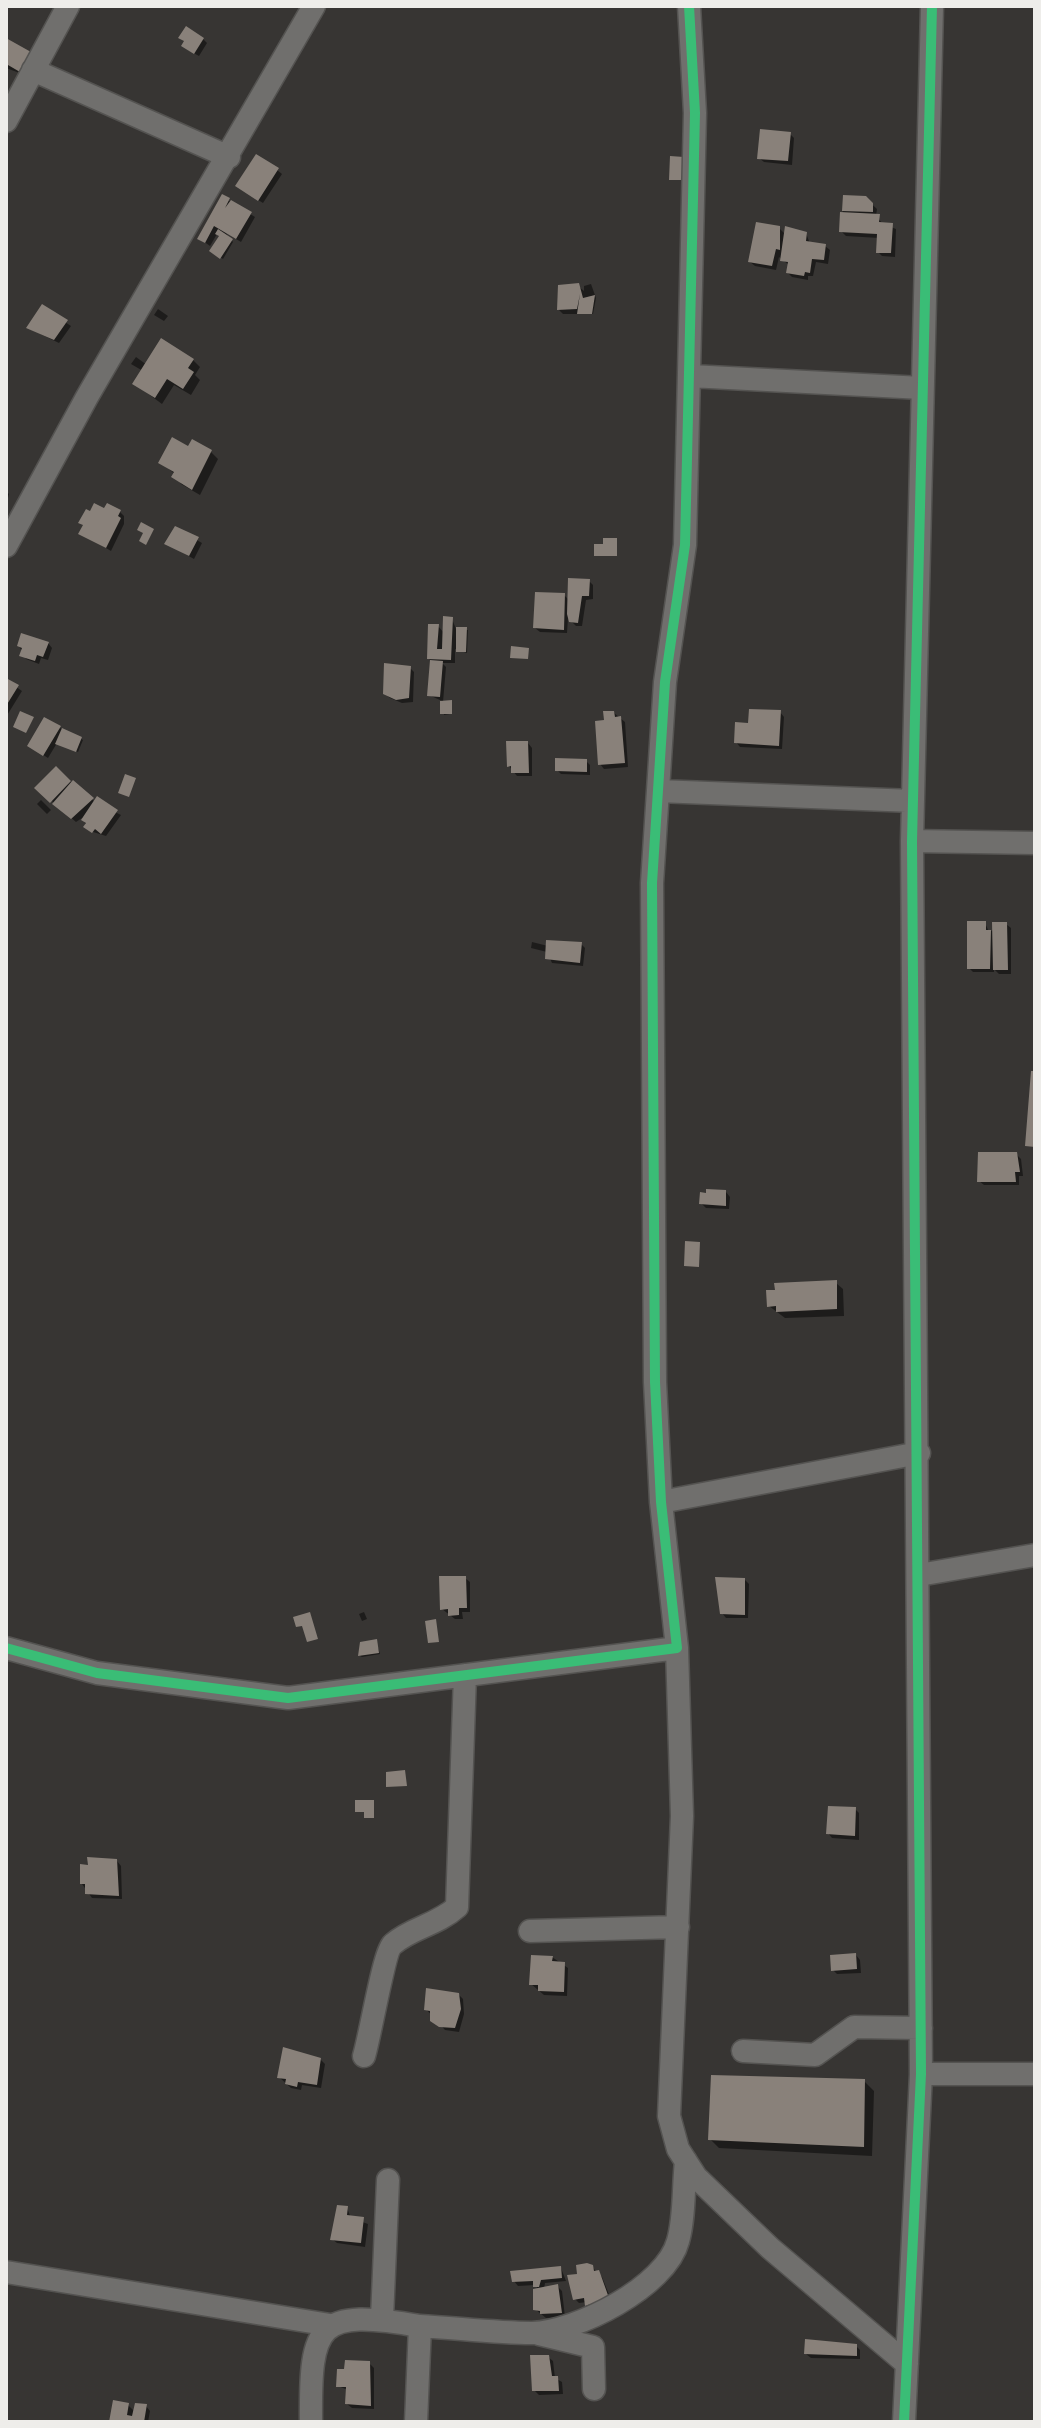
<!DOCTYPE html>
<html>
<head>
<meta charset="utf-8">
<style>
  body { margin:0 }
  #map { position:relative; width:1041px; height:2428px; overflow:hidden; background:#373533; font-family:"Zilla Slab",serif }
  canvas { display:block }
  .frame { position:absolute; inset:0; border:8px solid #eeedea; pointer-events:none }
</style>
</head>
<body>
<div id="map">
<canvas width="1041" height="2428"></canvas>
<div class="frame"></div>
</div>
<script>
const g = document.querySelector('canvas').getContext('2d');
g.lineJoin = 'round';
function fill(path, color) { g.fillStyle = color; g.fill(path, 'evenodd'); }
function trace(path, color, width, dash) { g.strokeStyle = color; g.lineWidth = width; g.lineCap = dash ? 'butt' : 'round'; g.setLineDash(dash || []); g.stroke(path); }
fill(new Path2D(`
  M203,39l4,4 -8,13 -11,-6z
  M6,41l19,34 -19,-7z
  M790,134l4,4 -2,27 -28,-3 -5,-4z
  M277,170l5,4 -19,29 -21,-13z
  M223,197l32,20 -14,25 -15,-9 7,9 -10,17 -12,-8 10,-15 -4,-2 -7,12 -11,-8z
  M844,197l21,1 12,11 -1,7 7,8 13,5 -1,28 -13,-1 -4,-4 1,-14 -33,-2 -5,-5z
  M779,228l7,7 20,-2 4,11 15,2 5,4 -2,14 -12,-2 -3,14h-5v4l-16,-3 -4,-4 1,-8 -10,-8 -3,13 -21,-4 -5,-4z
  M591,284l5,14 -3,16h-30l-4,-4 19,-24 6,5v-5z
  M42,307l29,19 -12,17 -31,-15z
  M158,309l10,7 -4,5 -10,-6z
  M136,357l11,8 46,-5 7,7 -5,8 5,5 -9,15 -17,-10 -12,19 -27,-20 8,-13 -12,-7z
  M188,449l23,3 7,7 -18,36 -19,-11 -6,-10 -15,-12z
  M6,491l3,3 -3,12z
  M105,511l15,1 4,4v8l-13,27 -30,-18z
  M176,528l26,15 -8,16 -27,-15z
  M589,581l4,4v14l-7,1 -4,26h-6l-8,-8 -1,15 -27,-1 -5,-4 29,-33 5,5z
  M452,619l4,10 12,1 -1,23 -12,-4v14h-13l4,4 -3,35h7v12l-6,1 -2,-14 -13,-6 3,-33 -4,-4 10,-32 6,7z
  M48,643l4,5 -4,12 -7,-2 -2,6 -13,-5 -7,-13z
  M410,668l4,4 -1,30 -11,1 -12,-5 -5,-4z
  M6,680l16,11 -16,26z
  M780,712l4,5 -2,32 -42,-2 -4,-5z
  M614,713l11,9 3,45 -24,2 -4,-5z
  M60,728l23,12 -5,12 -21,-9 -9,15 -19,-12z
  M528,743l4,5v28h-15l-8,-10z
  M586,761l4,4v10l-29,-1 -4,-4z
  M56,769l39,33 26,13 -15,21 -16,-5 -8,-13 -6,4 -39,-34z
  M41,800l10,10 -4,4 -10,-10z
  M985,923l4,9 17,-8 5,4v46h-12l-5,-5v3h-21l-4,-4z
  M532,942l16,4 33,-2 4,4 -2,18 -31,-3 -5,-11 -16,-4z
  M1016,1154l5,5 2,17h-4v9h-35l-5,-4z
  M726,1192l4,5 -1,12 -23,-1 -5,-5z
  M836,1283l7,6 1,27 -59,2 -16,-12 8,-14z
  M465,1578l5,4v30h-8l1,7h-8l-13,-10z
  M745,1580l4,4 -1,34h-22l-4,-5z
  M364,1612l3,7 -5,2 -3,-7z
  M376,1641l4,13 -18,3 -2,-1z
  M855,1809l4,4v27l-27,-2 -4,-5z
  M117,1861l4,5 1,33 -30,-1 -10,-14 8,-16z
  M856,1955l4,5 1,13 -24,1 -4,-4z
  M552,1957l16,11 -1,28 -23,-1 -13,-11z
  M459,1995l4,4 1,15 -5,18 -14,-2 -19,-21z
  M320,2059l5,5 -4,24 -19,-3 -1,5 -10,-2 -12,-11z
  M864,2081l10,10 -2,65 -153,-8 -9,-9z
  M347,2208l4,10 17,6 -3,23 -28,-4 -5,-4z
  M592,2267l10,10 10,25 -21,7 -4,-7 -8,1 -4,-4 5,-23z
  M561,2268l5,13 -21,2 -1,6 13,-3 5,5 3,26 -19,1 -11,-9 4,-19 -4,-5 -17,1 -4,-5z
  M856,2346l4,4v9l-49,-1 -5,-4z
  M548,2357l5,4 2,17 7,4 1,12 -24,1 -5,-5z
  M369,2363l5,5v41l-22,-1 -5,-4 1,-14 -10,-4z
  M128,2405l7,7 11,-6 4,5 -2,11h-37z`), '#0007');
fill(new Path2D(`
  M186,26l18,12 -10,16 -13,-8 3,-5 -6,-3z
  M6,38l25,14 -11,20 -12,-7 -2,4z
  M760,129l31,3 -3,29 -31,-2z
  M256,154l23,14 -21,33 -23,-15z
  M670,156l14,1 -1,23h-14z
  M222,194l8,4 -5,10 6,-8 21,12 -16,27 -22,-13 -9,17 -8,-4z
  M843,195l23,1 7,7v9l-31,-1z
  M840,212l40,2 -1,8 14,1 -2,30h-15l1,-19 -38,-2z
  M756,222l24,4v24l-4,-1 -4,17 -24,-4z
  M785,226l22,6 -1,9 20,3 -2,16 -12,-1 -2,14 -5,-1 -1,4 -18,-3 2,-11 -8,-1z
  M218,229l15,10 -13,20 -11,-8 10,-15 -4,-2z
  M579,283l4,15 12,-3 -3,19h-15l3,-20 -3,15 -20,1 1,-25z
  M42,304l26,16 -14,20 -28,-12z
  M161,338l33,21 -6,9 6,4 -11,17 -16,-10 -12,19 -23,-14z
  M172,437l16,9 4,-7 20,11 -20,40 -21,-13 3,-5 -16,-9z
  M94,503l10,5 3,-5 14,7 -3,6 3,2 -15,30 -28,-14 5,-9 -5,-2 8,-14 4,2z
  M141,522l13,7 -8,16 -7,-4 4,-8 -6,-3z
  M175,526l24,11 -10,19 -25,-12z
  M603,538h14v18h-23v-12h9z
  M568,578l22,1 -1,17h-7l-4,27 -9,-1 -2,-8z
  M535,592l30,1 -1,37 -31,-2z
  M443,616l10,1 -2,43 -24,-1 1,-35h11l-2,25h5z
  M456,627h11l-1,25h-10z
  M21,633l28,9 -6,15 -6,-2 -2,6 -16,-5 3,-8 -5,-2z
  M511,646l18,2 -1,11 -18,-1z
  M430,660l13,1 -3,36 -13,-1z
  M384,663l27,3 -2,32 -13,2 -13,-6z
  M6,678l13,7 -13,21z
  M452,700v14h-12v-13z
  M749,709l32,1 -2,36 -45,-3 1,-21 13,1z
  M20,711l14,6 -8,16 -13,-6z
  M603,711h11l1,6 6,-1 4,47 -27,2 -3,-44 9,-1z
  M44,717l17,9 -18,30 -16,-10z
  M62,728l20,9 -6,15 -21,-8z
  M506,741h22l1,32h-18v-7l-4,1z
  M555,758l32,1v13l-32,-1z
  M56,766l15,15 -21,22 -16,-15z
  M125,774l11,4 -7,19 -11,-4z
  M73,780l21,18 -23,21 -19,-15z
  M97,796l21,14 -17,24 -6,-5 -3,4 -9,-6 3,-4 -5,-3z
  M967,921h19v9h5l-1,39h-23z
  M992,922h15l1,48h-15z
  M546,940l36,2 -2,21 -35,-4z
  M1031,1071h4v76l-10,-1z
  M978,1152h39l3,20h-5l1,10h-39z
  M706,1189l20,1v16l-27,-2 1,-12 6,1z
  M685,1241l15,1 -1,25 -15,-1z
  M837,1280v29l-61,3v-6l-9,1 -1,-17h9l-1,-7z
  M439,1576h27l1,32h-8v7l-11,1v-7l-8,1z
  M715,1577l30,1v37l-25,-1z
  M310,1612l8,27 -11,3 -5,-16 -6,1 -3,-10z
  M436,1619l3,23 -11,1 -3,-22z
  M377,1639l2,14 -21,3 2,-14z
  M405,1770l2,16 -21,1v-15z
  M355,1800h19v18h-10v-6h-9z
  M828,1806l28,1 -1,29 -29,-2z
  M87,1857l30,2 2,37 -34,-2v-10h-5v-20l8,1z
  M856,1953l1,16 -26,2 -1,-16z
  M531,1955l22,1 -1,5 13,1 -1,30 -26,-1v-6h-9z
  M426,1988l33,5 2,16 -6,19 -16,-1 -9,-6v-10l-6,-1z
  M283,2047l38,11 -4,27 -19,-3 -1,5 -12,-3 1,-5 -9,-1z
  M711,2075l154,4 -1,68 -156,-7z
  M337,2205l11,1 -1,9 17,2 -3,26 -31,-3z
  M587,2263l6,2 1,6 5,-1 10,28 -24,8 -1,-8 -11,2 -6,-25 10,-1 -1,-9z
  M561,2266l1,12 -21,2 -2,7h-6v-6l-21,1 -2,-11z
  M558,2284l4,29 -22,1v-3l-7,-1v-21z
  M805,2339l52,5v12l-53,-2z
  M530,2355h19l3,21h6l1,15h-27z
  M345,2360l25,1 1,45 -26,-2 1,-17h-10l1,-18h7z
  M113,2400l16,3 -2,12 5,1 3,-13 12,1 -3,18h-35z`), '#89817a');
const street = new Path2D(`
  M33,70l196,87
  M6,121l62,-115
  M690,376l232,12
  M6,546l81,-149 227,-391
  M658,791l255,10
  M912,841l123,2
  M661,1502l258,-49
  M919,1575l116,-20
  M6,1648l91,25 191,25 389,-50 -16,-146 -6,-120 -3,-499 13,-201 20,-137 10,-432 -6,-107
  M677,1648l5,168 -13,300 9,33 18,28 74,71 137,116
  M530,1931l148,-4
  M743,2051l72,4 39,-28 67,1
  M364,2056c6,-19 20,-105 29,-112 18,-16 44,-19 64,-37l8,-232
  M921,2074h114
  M6,2272l324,53
  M382,2318l6,-138
  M420,2326c37,2 75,7 112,7 44,-1 134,-46 146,-92 7,-24 5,-54 8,-80
  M539,2334l54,13 1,42
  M311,2422c-1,-99 6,-114 109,-96l-4,96
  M904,2422l17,-348 -9,-1233 20,-835`);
trace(street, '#545351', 25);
trace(street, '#706f6d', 22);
trace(new Path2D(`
  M6,1648l91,25 191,25 389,-50 -16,-146 -6,-120 -3,-499 13,-201 20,-137 10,-432 -6,-107
  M904,2422l17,-348 -9,-1233 20,-835`), '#3abd76', 10);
</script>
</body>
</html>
